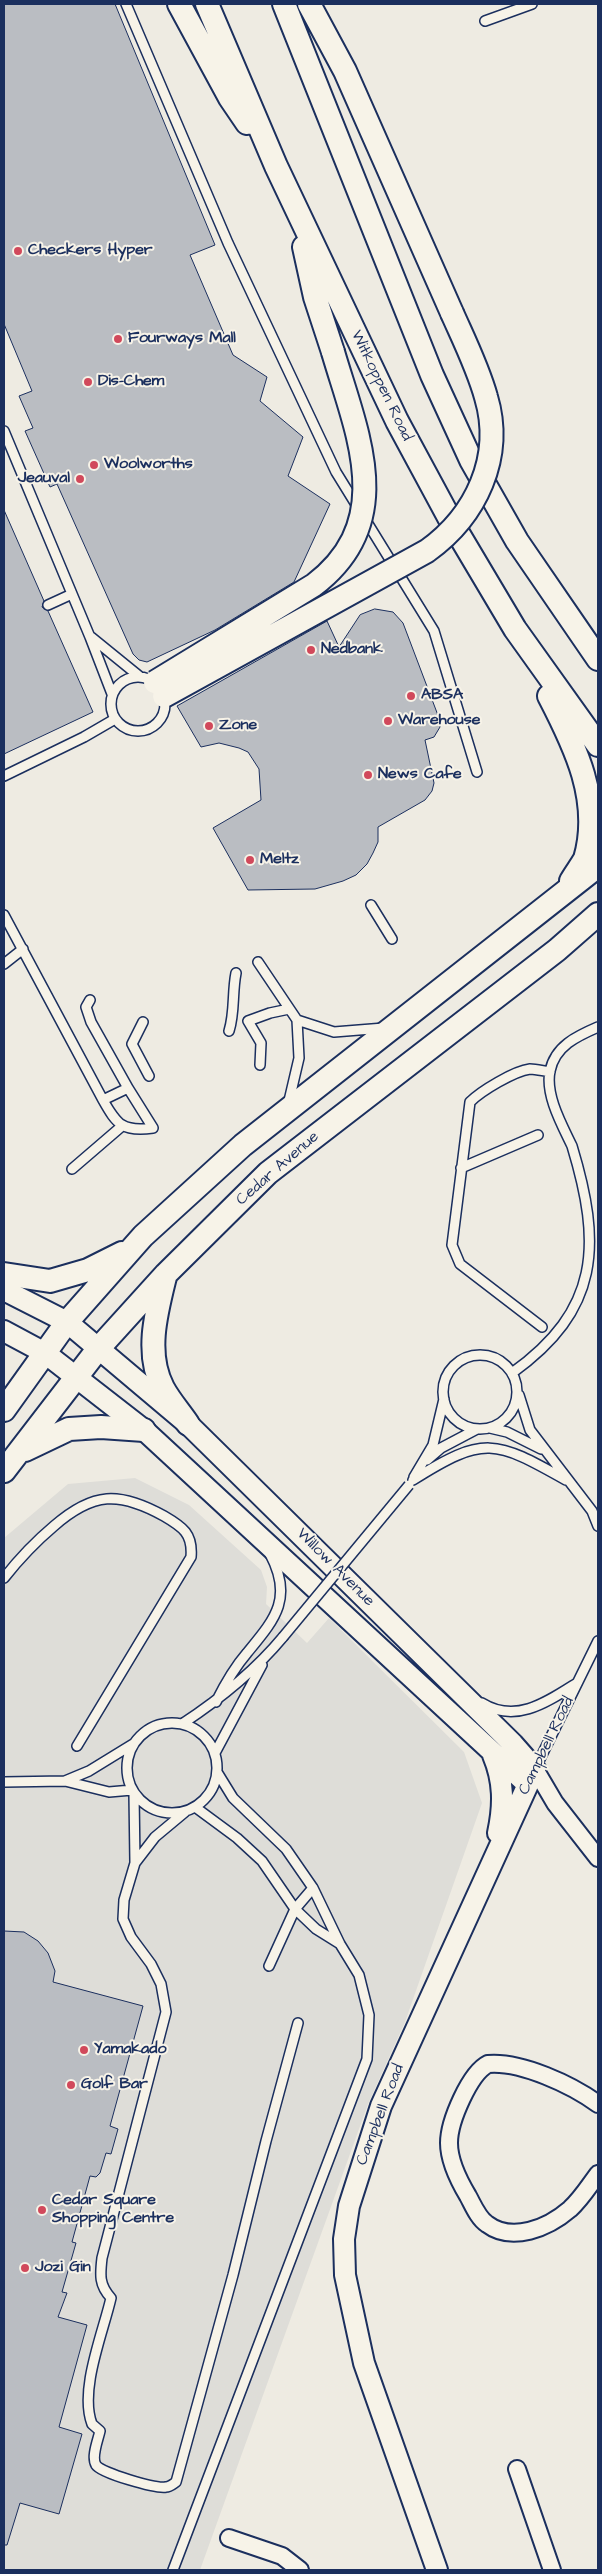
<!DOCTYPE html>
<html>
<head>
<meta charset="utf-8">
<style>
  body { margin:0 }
  #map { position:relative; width:602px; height:2574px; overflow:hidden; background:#eeebe2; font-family:"Architects Daughter",sans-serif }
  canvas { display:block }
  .frame { position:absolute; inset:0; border:5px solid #1b2f5e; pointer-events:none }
</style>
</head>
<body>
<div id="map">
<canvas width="602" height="2574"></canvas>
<div class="frame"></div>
</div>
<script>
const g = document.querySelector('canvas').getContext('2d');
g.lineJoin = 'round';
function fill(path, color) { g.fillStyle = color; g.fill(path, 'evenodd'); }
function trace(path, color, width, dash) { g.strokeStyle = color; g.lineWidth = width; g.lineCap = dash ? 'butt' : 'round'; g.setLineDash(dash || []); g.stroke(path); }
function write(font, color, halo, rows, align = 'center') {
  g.font = font + ' "Architects Daughter",sans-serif'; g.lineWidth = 4; g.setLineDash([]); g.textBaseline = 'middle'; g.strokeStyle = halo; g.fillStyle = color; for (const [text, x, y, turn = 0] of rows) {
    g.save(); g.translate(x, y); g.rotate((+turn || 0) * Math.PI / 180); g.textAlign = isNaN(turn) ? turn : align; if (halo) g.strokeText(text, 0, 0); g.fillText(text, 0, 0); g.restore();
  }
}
fill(new Path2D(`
  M135,1478l54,27 72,65 6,17 -1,17 41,39 22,-25 135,134 18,51 -77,219 -37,82 -168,466h-196v-1032l64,-54z`), '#deddd8');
const building = new Path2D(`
  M4,4h111l100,241 -25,10 43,100 34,22 -7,24 43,36 -15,39 42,28 -36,78 -79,48 -68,32 -8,-2 -6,-6 -76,-170 -7,3 -25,-56 8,-3 -14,-32 13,-5 -28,-67z
  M4,510l40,91 -2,6 6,4 45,101 -89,42z
  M375,609l18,3 10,11 36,95 1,9 -6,10 -9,3 9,43 -2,8 -7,9 -47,27v15l-5,11 -6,11 -11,11 -13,6 -28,8 -67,1 -35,-62 48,-28 -2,-31 -11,-17 -9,-4 -20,-5 -18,4 -24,-41 150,-85 12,26 21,-32z
  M4,1931l20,1 14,9 10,12 7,18 -2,11 90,24 -33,120 8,3 -7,25 -5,-1 -6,20 -4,4 -6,-1 -18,66 4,1 -14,49 5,1 -9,24 29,8 -28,102 23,7 -23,80 -39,-11 -13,42h-3z`);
fill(building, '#babdc2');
trace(building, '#1b2f5e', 1);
const service = new Path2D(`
  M126,4l102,239 108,229 98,159 43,141
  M485,21l47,-17
  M4,431l86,206 22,57
  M48,605l24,-11
  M91,637l48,39
  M111 704a27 27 0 1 1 54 0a27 27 0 1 1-54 0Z
  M4,776l80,-39 31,-18
  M371,905l21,34
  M4,915l99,185c14,25 20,32 50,28l-25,-40 -25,12
  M258,962l39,58
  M4,964l19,-15
  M90,1000l-4,7 5,15 37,66
  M143,1022l-11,22 17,32
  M229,1031c6,-19 3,-38 7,-58
  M260,1065l1,-22 -13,-22 22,-8 19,-4
  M288,1105l11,-47 -2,-38 37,12 50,-4
  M461,1168l77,-33
  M72,1169l50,-43
  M542,1327l-82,-63 -8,-19 18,-143c11,-11 44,-31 60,-33 6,0 13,2 20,3
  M443 1392a37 37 0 1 1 74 0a37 37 0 1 1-74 0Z
  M512,1373c88,-63 90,-128 60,-227 -10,-21 -27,-51 -22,-75 5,-25 27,-35 48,-44
  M519,1395l11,35 62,81 6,15
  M490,1428l17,4 34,17
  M427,1460l14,-12 36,-19
  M414,1477l19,-32 11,-46
  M413,1480c71,-45 82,-40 153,0
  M4,1578c15,-19 31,-36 50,-52 39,-34 65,-35 110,-10 19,11 29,18 27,41l-114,189
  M216,1702c9,-18 18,-34 31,-49 27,-33 47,-54 23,-99
  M482,1703c34,21 65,-1 95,-20
  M127 1768a45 45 0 1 1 90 0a45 45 0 1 1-90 0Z
  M182,1724c38,-25 72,-52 101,-87
  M215,1753l47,-88
  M535,1769l63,-128
  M65,1781l24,-10 44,-27
  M4,1782l61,-1 44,11 23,-2
  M134,1794l1,69 -11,37 -1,19 8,18 20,27 10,20 5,28 -64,246c-2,17 -3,27 9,40 -8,35 -32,92 -19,126l8,7c-2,9 -9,26 -4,34 5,8 60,24 70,22 4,0 7,-3 10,-5l57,-207 33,-134 32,-118
  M195,1807l42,31 25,23 33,48 21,20 24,15
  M135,1863l20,-26 30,-25
  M269,1966l26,-57 18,-21
  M173,2570l194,-511 2,-44 -10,-40 -19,-31 -27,-56 -27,-39 -53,-51 -16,-26`);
const minor = new Path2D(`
  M535,1769l20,34 43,55
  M598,2104c-26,-19 -77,-43 -110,-40 -18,9 -39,57 -39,79 0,18 10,38 19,53 5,9 10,22 19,28 25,19 61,4 83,-15 11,-10 19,-23 28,-35
  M517,2469l35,101
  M229,2538l53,18 18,14`);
const tertiary = new Path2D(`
  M4,1290l63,32 121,102 325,320 22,25 -154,337 -32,100 -5,33 1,36 19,88 73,207
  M4,1331l41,22 99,77 383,354
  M493,1755c11,26 11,50 5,78`);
const secondary = new Path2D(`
  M179,4l51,94 17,25
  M207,4l69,162 121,255 55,102 63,106 83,116
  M284,4l148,371 39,85 46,81 81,118
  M309,4l36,67 107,242
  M304,247l11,50 18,55
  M549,696c26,50 53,105 36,163 -4,7 -10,15 -14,22
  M4,1274l46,7 38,-11 34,-17
  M165,1277c-9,36 -20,77 -2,111 7,13 17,24 25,36
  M4,1410l63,-88 76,-86 100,-91 355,-279
  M25,1450l44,-21 32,-2 43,3
  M4,1471l94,-122 68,-75 102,-101 289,-223 41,-36`);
trace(service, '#1b2f5e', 12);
trace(minor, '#1b2f5e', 20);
trace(tertiary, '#1b2f5e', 24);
trace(secondary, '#1b2f5e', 26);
trace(service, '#f7f3e8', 9);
trace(minor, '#f7f3e8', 16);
trace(tertiary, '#f7f3e8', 20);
trace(secondary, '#f7f3e8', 22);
const serviceBridge = new Path2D(`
  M283,1637l126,-152`);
const secondaryBridge = new Path2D(`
  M155,682l159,-97c84,-64 43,-151 19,-233
  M164,696l263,-145c49,-35 77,-94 59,-154 -8,-29 -22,-57 -34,-84`);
trace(serviceBridge, '#1b2f5e', 12, []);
trace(secondaryBridge, '#1b2f5e', 26, []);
trace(serviceBridge, '#f7f3e8', 9);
trace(secondaryBridge, '#f7f3e8', 22);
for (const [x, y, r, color] of [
  [18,251,5,"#d1495b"],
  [118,339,5,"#d1495b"],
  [88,382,5,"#d1495b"],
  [94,465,5,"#d1495b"],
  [80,479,5,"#d1495b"],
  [311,650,5,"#d1495b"],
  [411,696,5,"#d1495b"],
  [388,721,5,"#d1495b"],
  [209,726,5,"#d1495b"],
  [368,775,5,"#d1495b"],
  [250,860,5,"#d1495b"],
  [84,2050,5,"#d1495b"],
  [71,2085,5,"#d1495b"],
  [42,2210,5,"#d1495b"],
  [25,2268,5,"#d1495b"]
]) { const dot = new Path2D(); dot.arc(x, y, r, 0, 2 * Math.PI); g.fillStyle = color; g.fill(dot); trace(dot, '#f7f3e8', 2); }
write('bold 16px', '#1b2f5e', '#f7f3e8', [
  ["Checkers Hyper",28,251],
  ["Fourways Mall",128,339],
  ["Dis-Chem",98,382],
  ["Woolworths",104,465],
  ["Jeauval",70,479,"right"],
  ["Nedbank",321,650],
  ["ABSA",421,696],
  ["Warehouse",398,721],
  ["Zone",219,726],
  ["News Cafe",378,775],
  ["Meltz",260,860],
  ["Yamakado",94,2050],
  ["Golf Bar",81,2085],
  ["Cedar Square",52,2201],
  ["Shopping Centre",52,2219],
  ["Jozi Gin",35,2268]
], 'left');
write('16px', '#1b2f5e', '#f7f3e8', [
  ["Witkoppen Road",381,386,64],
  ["Cedar Avenue",278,1169,-41],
  ["Willow Avenue",335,1568,45],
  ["Campbell Road",547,1746,-64],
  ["Campbell Road",381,2115,-69]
]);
</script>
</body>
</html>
